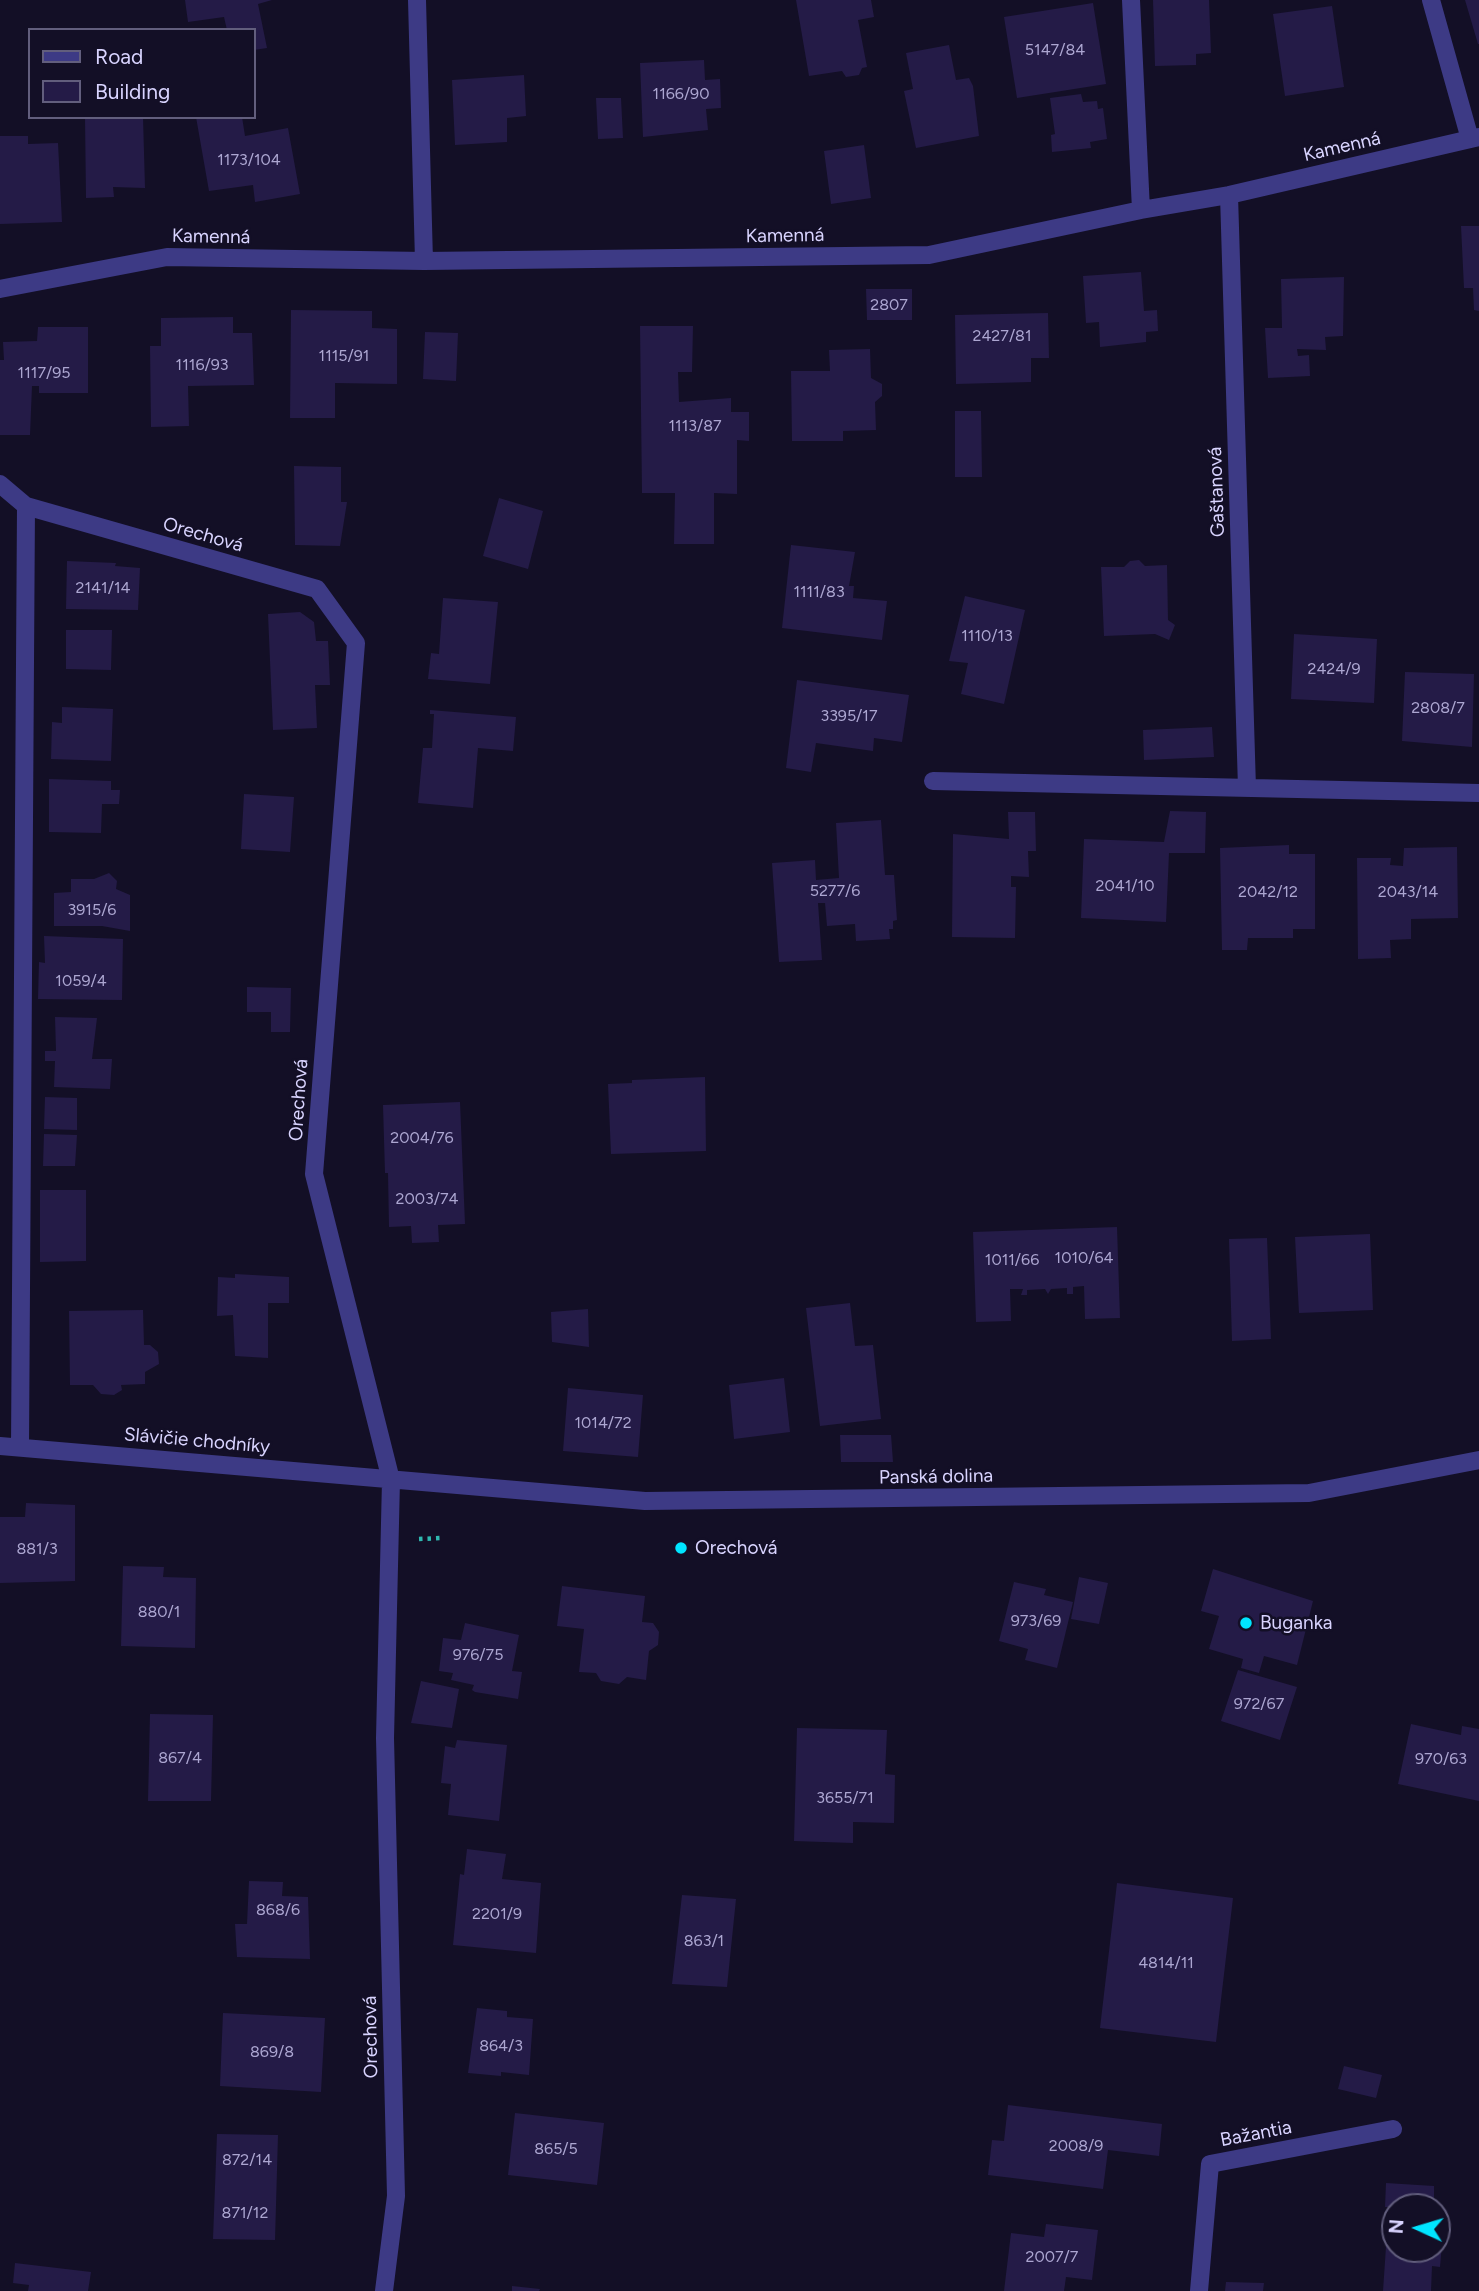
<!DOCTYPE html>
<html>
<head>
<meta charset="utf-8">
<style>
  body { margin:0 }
  #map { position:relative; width:1479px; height:2291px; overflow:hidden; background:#130f26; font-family:Figtree,sans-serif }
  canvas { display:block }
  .legend { position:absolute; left:28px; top:28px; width:228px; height:91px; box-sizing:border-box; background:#130f26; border:2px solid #625e7d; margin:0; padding:9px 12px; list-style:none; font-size:21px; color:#d9d4ff }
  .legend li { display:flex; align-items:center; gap:14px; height:35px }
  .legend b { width:35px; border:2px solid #625e7d }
  .north { position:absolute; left:1381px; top:2193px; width:70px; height:70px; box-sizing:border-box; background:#130f26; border:2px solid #625e7d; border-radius:50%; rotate:274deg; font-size:19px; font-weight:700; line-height:28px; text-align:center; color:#d9d4ff }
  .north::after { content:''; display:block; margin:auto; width:24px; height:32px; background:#00e5ff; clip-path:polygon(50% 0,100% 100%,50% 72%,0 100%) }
</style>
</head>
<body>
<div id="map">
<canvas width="1479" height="2291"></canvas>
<ul class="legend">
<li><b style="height:9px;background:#3d3a85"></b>Road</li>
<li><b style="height:19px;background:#241b47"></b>Building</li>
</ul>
<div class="north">N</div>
</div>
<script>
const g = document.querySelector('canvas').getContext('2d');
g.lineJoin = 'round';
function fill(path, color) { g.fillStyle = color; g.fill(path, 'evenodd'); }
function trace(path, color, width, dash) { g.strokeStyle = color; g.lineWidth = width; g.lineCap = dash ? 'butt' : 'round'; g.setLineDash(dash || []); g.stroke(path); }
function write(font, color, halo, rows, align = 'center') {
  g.font = font + ' Figtree,sans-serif'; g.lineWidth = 5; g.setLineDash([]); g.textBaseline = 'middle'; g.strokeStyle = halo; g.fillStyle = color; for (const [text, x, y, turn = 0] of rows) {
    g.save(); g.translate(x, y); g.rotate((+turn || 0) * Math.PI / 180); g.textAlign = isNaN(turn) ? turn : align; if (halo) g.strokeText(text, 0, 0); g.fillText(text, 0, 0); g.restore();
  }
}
fill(new Path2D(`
  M185,0h87l-14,4 9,44 -13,2v-20h-27l-3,-13 -36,5z
  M796,0h75l3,17 -16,3 9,47 -5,1 -3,7 -13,2 -4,-6 -33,5z
  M1153,0h56l2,53 -15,1v11l-41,1z
  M1465,0h14v44h-1z
  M1093,3l13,81 -89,14 -13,-81z
  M1332,6l12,81 -59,9 -12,-82z
  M949,45l7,35 13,-2 4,8 6,50 -63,12 -12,-57 9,-2 -7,-36z
  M704,60l1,20 15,-1 1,29 -15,1 2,21 -65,7 -3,-74z
  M524,75l2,41 -19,2v24l-52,3 -3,-65z
  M1081,94l2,8 14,-1 1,8 5,-1 4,31 -17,3 1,6 -39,4 -1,-17 4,-1 -5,-36z
  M596,98h25l2,40 -25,1z
  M85,117h58l2,71 -32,-1 1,10 -28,1z
  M196,117h46l3,19 43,-8 12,66 -45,8 -2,-17 -44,6z
  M0,136h28v8l30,-1 4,79 -62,2z
  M864,145l7,53 -40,6 -7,-53z
  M1461,226h18v85l-5,-1 -1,-22h-9z
  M1141,272l3,39 13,-1 1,21 -12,1v10l-46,5 -1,-25 -13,1 -3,-47z
  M1344,277l-1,59 -18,1 1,13 -29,-1 1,7 11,-1 1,21 -42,2 -3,-50h17l-1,-49z
  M866,289h46v31h-45z
  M291,310l81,1v17l25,1v55l-62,-1v35h-45z
  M1048,313l1,45h-18v24l-75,2 -1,-69z
  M233,317v16h19l2,52 -66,1 1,40 -38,1 -1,-81h11v-28z
  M640,326h53l-1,46h-14l1,30 52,-4v14h18v29l-12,-1v54l-23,-1v51h-40l1,-51h-33z
  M38,327h50v66h-49v-7h-7l-2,49h-30v-75h4l-1,-18 34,-1z
  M425,332l33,1 -2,48 -33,-2z
  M870,349l1,29 11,6v12l-7,6 1,28 -33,1v10h-51l-1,-70h39l-1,-21z
  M955,411h26l1,66h-27z
  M294,466l47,1v35h6l-7,44 -45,-1z
  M499,498l44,13 -15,58 -45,-13z
  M791,545l64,7 -6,34h5l-1,12 34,3 -5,39 -100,-12z
  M1139,560l6,6 22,-1 1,55 7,5 -6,15 -14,-6 -51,2 -3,-69h23l6,-6z
  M67,561l49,2 -1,3 25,2 -2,42 -72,-1z
  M965,596l60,14 -21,94 -43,-10 7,-31 -19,-2z
  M443,598l55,4 -8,82 -62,-5 3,-26 8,1z
  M300,612l14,10 2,19h12l2,44h-15l2,43 -44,2 -5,-116z
  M66,630h46l-1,40 -45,-1z
  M1294,634l83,5 -3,64 -83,-4z
  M1405,672l69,2 -2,73 -70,-6z
  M797,680l112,15 -7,47 -28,-4 -1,13 -57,-8 -5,29 -25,-4z
  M62,707l51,2 -2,52 -60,-2 1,-37 10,1z
  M430,710l86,7 -3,34 -35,-3 -5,60 -55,-5 5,-55h9l2,-34h-4z
  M1212,727l2,30 -70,3 -1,-30z
  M49,779l62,2v9h9l-1,14h-17l-1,29 -52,-1z
  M244,794l50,3 -4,55 -49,-3z
  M1170,811l36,1 -1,41h-36l-3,69 -85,-4 3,-79 80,3z
  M1008,812h27l1,39h-8l1,26 -18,-1v11h5l-1,51 -63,-1 1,-103 56,5z
  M881,820l4,55h9l3,45 -4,1v8h-4l1,10 -34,2 -1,-17 -28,2 -2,-23h-7l4,57 -43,2 -7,-99 43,-3 1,20 23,-2 -3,-55z
  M1289,845v9h26v75h-22v9h-45l-1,12h-25l-2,-102z
  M1457,847l1,71 -47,1v20l-21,1 1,18 -33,1 -1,-101h34l-1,7 13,1 1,-18z
  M109,873l8,8 -1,8 14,6v36l-28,-5h-48v-33l17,-1v-13h23z
  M44,936l79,3 -1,61 -84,-1 1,-37 6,1z
  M247,987l44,1 -1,44h-19v-20h-24z
  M55,1017l42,1 -5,41h20l-2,30 -56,-2 1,-26h-10v-10h11z
  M705,1077l1,74 -95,3 -3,-70 24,-1v-3z
  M45,1097l32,1v32l-33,-1z
  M460,1102l5,122 -27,1 1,17 -27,1 -1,-17 -22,1 -1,-54h-3l-2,-68z
  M44,1134l33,1 -2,31h-32z
  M40,1190h46v71l-46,1z
  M1117,1227l3,91 -35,1 -1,-33 -11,1v7h-6v-6l-16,1 -3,5 -3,-5 -18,1v5h-6l2,-6h-13l1,32 -35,1 -3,-90z
  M1370,1234l3,76 -74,3 -4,-76z
  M1267,1238l4,101 -39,2 -3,-102z
  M235,1274l54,3v26h-21v55l-33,-2 -2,-41 -16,1 1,-39 17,1z
  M850,1303l5,43 18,-1 8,74 -61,7 -14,-118z
  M588,1309l1,38 -37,-5 -1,-30z
  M143,1310l1,35h6l8,7 1,12 -14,8v12l-24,1 1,5 -8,5 -13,-1 -8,-9h-23l-1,-74z
  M784,1378l6,54 -56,7 -5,-54z
  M568,1388l75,7 -5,62 -75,-6z
  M840,1435h51l2,27h-52z
  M26,1503l49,2v76l-75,2v-66h25z
  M123,1566l41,1 -1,10 33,1 -1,70 -74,-2z
  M1213,1569l100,32 -16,64 -33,-9 -5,17 -18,-5 2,-9 -34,-10 10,-33 -18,-5z
  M1079,1577l29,6 -9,41 -28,-5z
  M1014,1582l32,7 -2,6 29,7 -16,66 -32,-8 3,-11 -29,-8z
  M562,1586l83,10 -3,26 11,1 6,9 -1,13 -9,6 -3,29 -19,-3 -8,7 -18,-3 -5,-8 -17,-1 5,-43 -27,-3z
  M465,1623l54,12 -7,36 10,1 -4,27 -43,-7 -3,-2 2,-5 -23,-5 2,-7 -14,-2 4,-33 18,2z
  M1238,1670l59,17 -17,53 -59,-19z
  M421,1681l38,8 -7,39 -41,-5z
  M150,1714l63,1 -2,86h-63z
  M1411,1724l50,11 1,-9 17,3v72l-81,-17z
  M797,1728l90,2 -2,44 10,1 -1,48 -41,-1v21l-59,-2z
  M457,1740l50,5 -8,76 -51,-6 3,-31 -10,-1 4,-37 10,2z
  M467,1849l39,5 -4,25 39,4 -5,70 -83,-8 7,-71 4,1z
  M249,1881l34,1 -1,14 26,1 2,62 -73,-2 -2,-33h12z
  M1117,1883l116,15 -17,144 -116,-14z
  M682,1895l54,4 -9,88 -55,-3z
  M477,2008l30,3v6l26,2 -4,56 -28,-3v4l-33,-3z
  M223,2013l102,5 -4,74 -101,-6z
  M1344,2066l38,9 -6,23 -38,-9z
  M1008,2105l154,19 -3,32 -51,-6 -5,39 -115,-14 4,-35 12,1z
  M515,2113l89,10 -7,62 -89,-10z
  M217,2134l61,1 -3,105 -62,-1z
  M1386,2183l48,3v21h-49z
  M1388,2217h7v32h42v-28h7l-4,46 -8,-1 -1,25h-48z
  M1046,2224l52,6 -6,50 -26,-3 -2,14h-60l7,-58 33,4z
  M15,2263l76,9 -3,19h-60l1,-6 -16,-2z
  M1226,2282l38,1 -1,8h-38z
  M512,2286l28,3 -1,2h-27z`), '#241b47');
trace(new Path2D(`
  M419,1539l23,-1`), '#2fb8b0', 4.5, [3.5, 5]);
trace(new Path2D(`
  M417,0l7,261
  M1131,0l10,210
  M1431,0l39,139
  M1229,195l18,593
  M0,289l167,-32 257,4 505,-6 212,-45 88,-15 250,-58
  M0,484l26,22 291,83 39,54 -42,531 77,306 -6,258 11,458 -12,95
  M933,781l546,12
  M0,1446l645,55 664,-8 170,-33
  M20,1446l6,-940
  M1199,2291l11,-127 183,-35`), '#3d3a85', 18);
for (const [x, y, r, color] of [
  [681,1548,7,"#00e5ff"],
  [1246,1623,7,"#00e5ff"]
]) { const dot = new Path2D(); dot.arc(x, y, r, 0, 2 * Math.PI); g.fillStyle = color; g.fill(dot); trace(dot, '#130f26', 2.5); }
write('16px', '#aca6d1', null, [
  ["5147/84",1055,50],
  ["1166/90",681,94],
  ["1173/104",249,160],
  ["2807",889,305],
  ["2427/81",1002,336],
  ["1115/91",344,356],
  ["1116/93",202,365],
  ["1117/95",44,373],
  ["1113/87",695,426],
  ["2141/14",103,588],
  ["1111/83",819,592],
  ["1110/13",987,636],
  ["2424/9",1334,669],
  ["2808/7",1438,708],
  ["3395/17",849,716],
  ["2041/10",1125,886],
  ["5277/6",835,891],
  ["2042/12",1268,892],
  ["2043/14",1408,892],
  ["3915/6",92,910],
  ["1059/4",81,981],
  ["2004/76",422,1138],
  ["2003/74",427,1199],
  ["1010/64",1084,1258],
  ["1011/66",1012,1260],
  ["1014/72",603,1423],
  ["881/3",37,1549],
  ["880/1",159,1612],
  ["973/69",1036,1621],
  ["976/75",478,1655],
  ["972/67",1259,1704],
  ["867/4",180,1758],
  ["970/63",1441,1759],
  ["3655/71",845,1798],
  ["868/6",278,1910],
  ["2201/9",497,1914],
  ["863/1",704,1941],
  ["4814/11",1166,1963],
  ["864/3",501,2046],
  ["869/8",272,2052],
  ["2008/9",1076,2146],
  ["865/5",556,2149],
  ["872/14",247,2160],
  ["871/12",245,2213],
  ["2007/7",1052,2257]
]);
write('19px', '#d9d4ff', '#130f26', [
  ["Kamenná",1342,147,-13],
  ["Kamenná",785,236,-1],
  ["Kamenná",211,237,1],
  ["Gaštanová",1217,492,-92],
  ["Orechová",203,535,16],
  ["Orechová",299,1100,-86],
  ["Slávičie chodníky",197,1441,5],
  ["Panská dolina",936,1477,-1],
  ["Orechová",371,2037,-91],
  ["Bažantia",1256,2134,-11]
]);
write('19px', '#d9d4ff', '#130f26', [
  ["Orechová",695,1548],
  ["Buganka",1260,1623]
], 'left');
</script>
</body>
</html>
